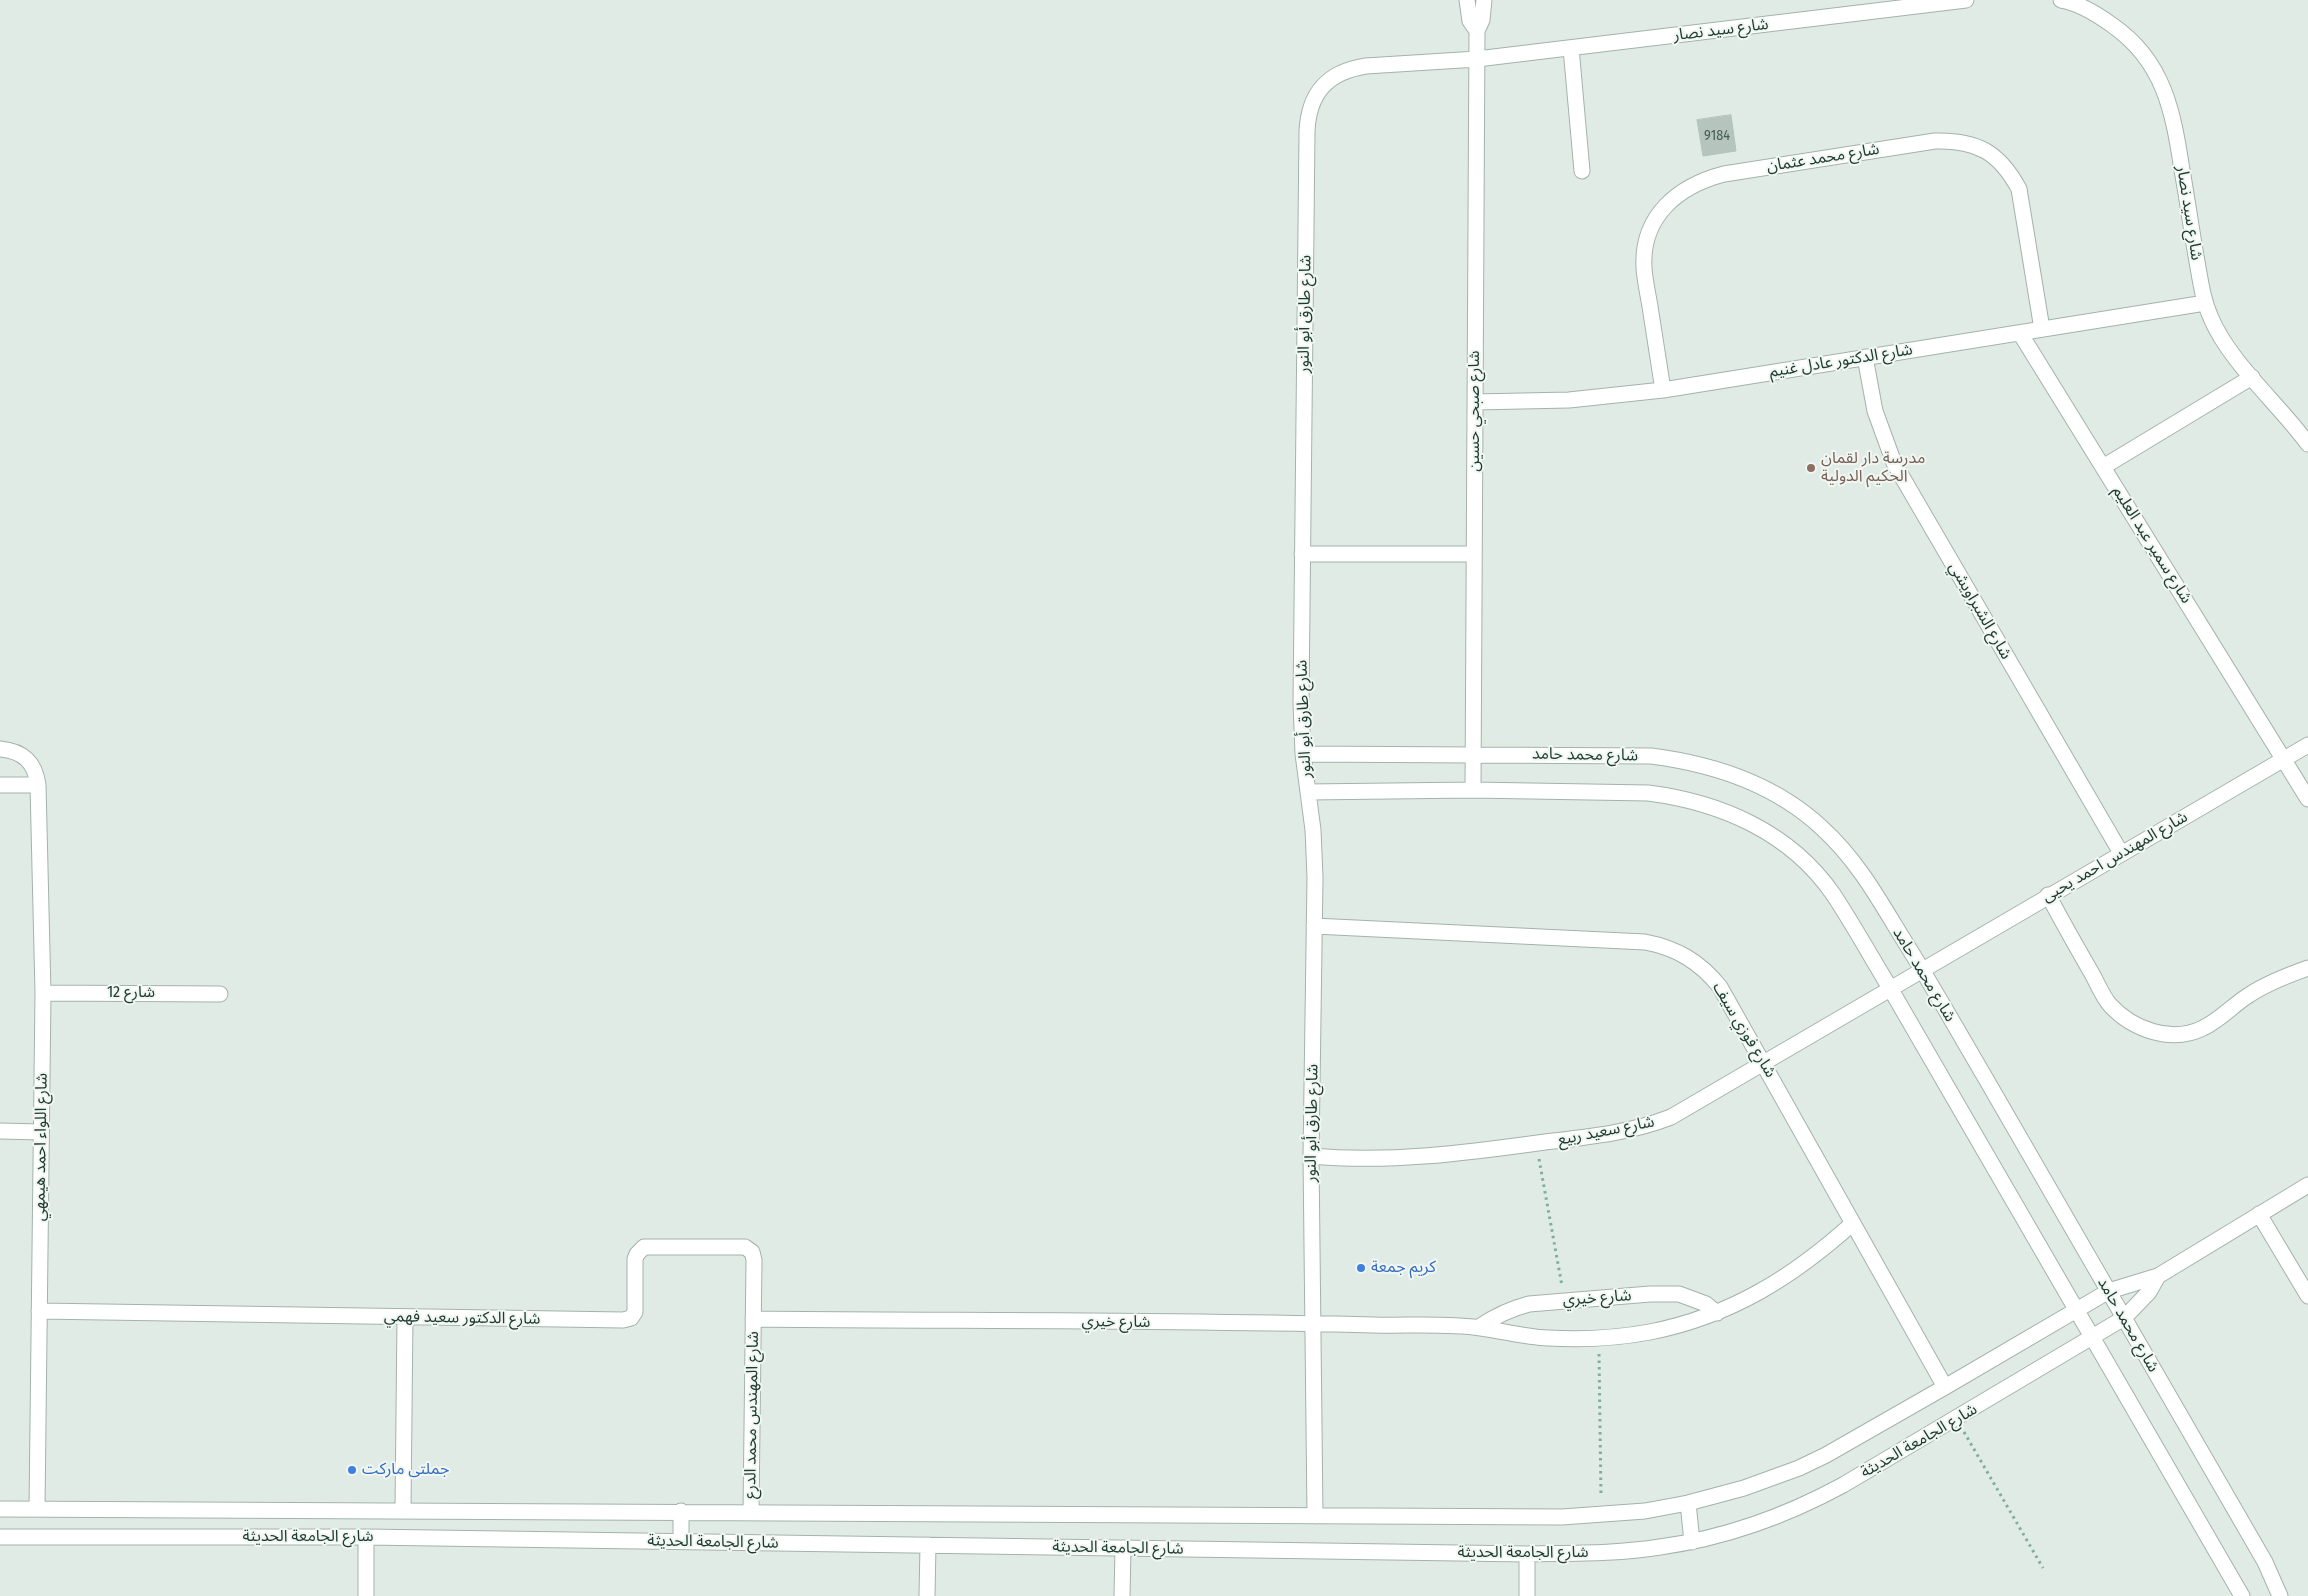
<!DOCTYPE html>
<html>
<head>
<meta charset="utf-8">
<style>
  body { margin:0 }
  canvas { display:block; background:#e0ebe5 }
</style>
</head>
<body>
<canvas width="2308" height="1596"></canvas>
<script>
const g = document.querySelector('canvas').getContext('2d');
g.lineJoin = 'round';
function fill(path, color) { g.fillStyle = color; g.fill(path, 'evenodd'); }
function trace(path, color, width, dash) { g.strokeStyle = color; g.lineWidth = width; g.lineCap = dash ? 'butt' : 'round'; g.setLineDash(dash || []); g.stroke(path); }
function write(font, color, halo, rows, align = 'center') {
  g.font = font + ' "Fira Sans Condensed","Noto Sans Arabic",sans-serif'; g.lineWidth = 4; g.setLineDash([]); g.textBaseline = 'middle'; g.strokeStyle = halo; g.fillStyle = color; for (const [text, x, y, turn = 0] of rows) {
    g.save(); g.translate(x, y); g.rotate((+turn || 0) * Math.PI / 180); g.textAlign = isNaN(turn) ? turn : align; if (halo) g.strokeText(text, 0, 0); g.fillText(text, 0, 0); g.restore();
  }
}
const building = new Path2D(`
  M1731,115l5,36 -33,5 -6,-36z`);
fill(building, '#b5c5be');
trace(building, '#b2c4bb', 1);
const minor = new Path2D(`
  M1467,0l3,21 7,10
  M2061,0c18,3 36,14 51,25 52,36 61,86 70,145 5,28 9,57 14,86 4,21 6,42 15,62 19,45 68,86 97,126
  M1571,48l11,123
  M2020,333l288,466
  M1865,357l10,54 19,52 227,390
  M1663,390c-4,-26 -8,-51 -12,-77 -2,-15 -6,-30 -7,-45 -3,-52 34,-82 80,-94l211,-33c42,-1 64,11 84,48l23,140
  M1475,402l94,-2 94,-10 542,-87
  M2103,467l149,-90
  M1302,554h172
  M0,749c23,2 35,13 38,36l5,208 -6,516
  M1303,754l348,2c63,8 124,28 171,72 34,31 55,68 78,106 30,47 57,96 86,145 93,161 186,322 279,483l15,34
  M0,785h38
  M1473,790l4,-759 5,-11 2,-20
  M1308,792l165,-2 175,3c72,9 142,39 185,101 20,30 38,63 57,94l352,608
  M2048,895c14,26 28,51 43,77 6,10 11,24 19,33 22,24 61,39 93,23 17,-8 30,-23 46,-33 18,-12 39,-20 59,-27
  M1314,926l331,16c32,6 55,20 75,45l225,400
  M43,993l177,1
  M0,1131l41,1
  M1311,1156c79,7 155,-3 234,-14 43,-5 85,-9 126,-25l637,-372
  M2259,1214l49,82
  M39,1311l584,9 8,-2 4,-6v-53l2,-5 7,-7h101l7,5 2,8 -3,252
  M753,1319c207,2 413,1 620,6 35,1 73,-2 108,3 22,3 44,9 67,10 34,2 69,0 102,-6 81,-16 143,-55 203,-109
  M1479,1327c16,-11 31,-18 50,-23l121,-10h29l27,10 11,9
  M1688,1503l4,39
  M0,1509l1562,8 83,-6 43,-8 56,-15 55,-20 27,-13 119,-68 164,-96 49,-15 150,-91
  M403,1509l2,-192
  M1315,1516l-4,-360 4,-279 -2,-47 -10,-76 -2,-51 6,-572c2,-38 20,-59 59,-65l111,-7 489,-59
  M0,1537h366l1161,17c44,-1 89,0 133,-7 65,-9 126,-31 183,-62l281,-167 25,-26 9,-16
  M681,1541v-30
  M366,1596v-59
  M927,1596l1,-51
  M1122,1596l1,-48
  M1527,1596v-42`);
trace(minor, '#a3b3ac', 17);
trace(new Path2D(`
  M1539,1159l23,127
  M1599,1354l2,143
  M1964,1432l79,136`), '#80ae9d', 3, [2.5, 4]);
trace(minor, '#fff', 15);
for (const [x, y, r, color] of [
  [1811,468,5,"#8d6e63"],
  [1361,1268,5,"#3f7fe0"],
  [352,1470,5,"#3f7fe0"]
]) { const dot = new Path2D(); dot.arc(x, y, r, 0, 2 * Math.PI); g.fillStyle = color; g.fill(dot); trace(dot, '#f0f7f3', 2); }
write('14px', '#465e55', null, [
  ["9184",1717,136]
]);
write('16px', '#213b32', '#f0f7f3', [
  ["شارع سيد نصار",1721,30,-7],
  ["شارع محمد عثمان",1823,158,-9],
  ["شارع سيد نصار",2189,213,81],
  ["شارع طارق أبو النور",1305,314,-89],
  ["شارع الدكتور عادل غنيم",1841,361,-9],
  ["شارع صبحي حسين",1475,411,-90],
  ["شارع سمير عبد العليم",2152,545,58],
  ["شارع الشبراويشي",1980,611,60],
  ["شارع طارق أبو النور",1304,719,-92],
  ["شارع محمد حامد",1585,755,1],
  ["شارع المهندس احمد يحيى",2115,857,-30],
  ["شارع محمد حامد",1924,975,59],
  ["شارع 12",131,993],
  ["شارع فوزي سيف",1744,1030,59],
  ["شارع طارق أبو النور",1312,1123,-89],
  ["شارع سعيد ربيع",1606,1131,-11],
  ["شارع اللواء احمد هيمهي",41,1147,-89],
  ["شارع خيري",1597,1298,-4],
  ["شارع الدكتور سعيد فهمي",462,1318,1],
  ["شارع خيري",1116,1322,1],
  ["شارع محمد حامد",2128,1325,60],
  ["شارع المهندس محمد الدرع",752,1415,-89],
  ["شارع الجامعة الحديثة",1919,1441,-30],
  ["شارع الجامعة الحديثة",308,1537],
  ["شارع الجامعة الحديثة",713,1542,1],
  ["شارع الجامعة الحديثة",1118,1548,1],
  ["شارع الجامعة الحديثة",1523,1553]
]);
write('16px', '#785e54', '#f0f7f3', [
  ["مدرسة دار لقمان",1821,459],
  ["الحكيم الدولية",1821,477]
], 'left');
write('16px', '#366cbe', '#f0f7f3', [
  ["كريم جمعة",1371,1268],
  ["جملتى ماركت",362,1470]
], 'left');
</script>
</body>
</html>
